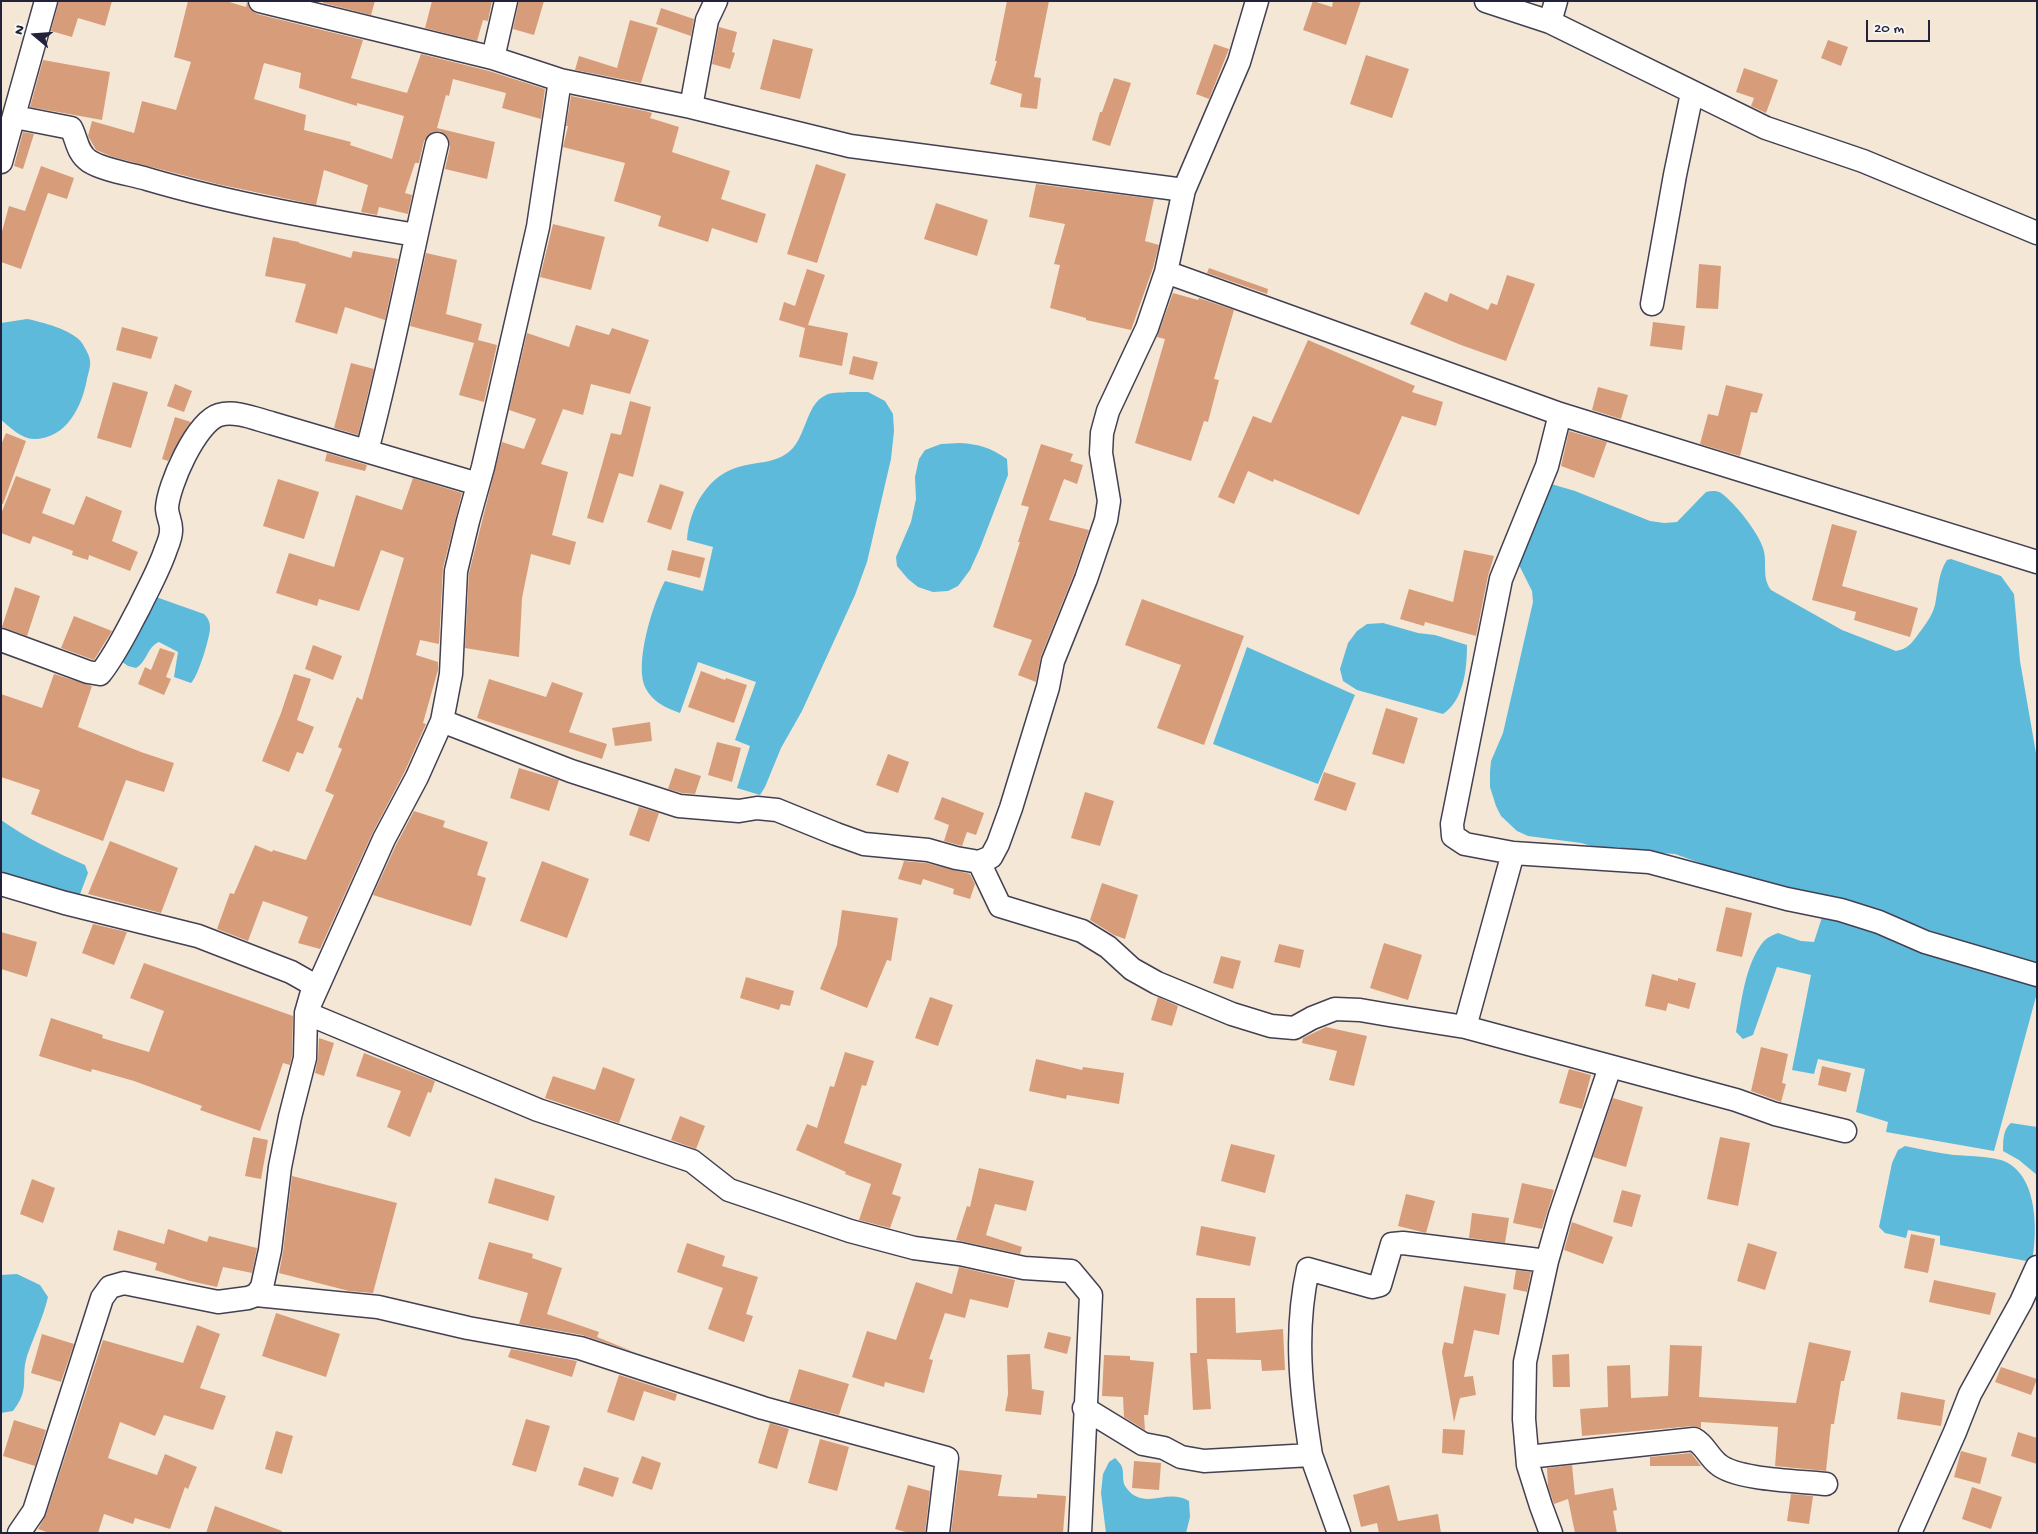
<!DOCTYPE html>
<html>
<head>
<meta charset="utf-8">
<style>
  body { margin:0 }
  #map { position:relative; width:2038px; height:1534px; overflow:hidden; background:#f5e7d6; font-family:"Gochi Hand",sans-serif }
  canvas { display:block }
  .frame { position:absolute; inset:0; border:2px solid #22223b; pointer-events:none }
  .north { position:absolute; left:10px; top:10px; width:50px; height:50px; -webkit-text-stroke:4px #f6f6f2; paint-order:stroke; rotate:288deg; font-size:14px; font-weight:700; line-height:20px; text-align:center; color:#22223b }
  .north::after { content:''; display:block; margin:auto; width:18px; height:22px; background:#22223b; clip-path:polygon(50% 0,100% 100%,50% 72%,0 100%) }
  .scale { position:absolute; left:1866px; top:20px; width:64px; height:22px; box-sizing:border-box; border:2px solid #22223b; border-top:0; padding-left:6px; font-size:15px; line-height:18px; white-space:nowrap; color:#22223b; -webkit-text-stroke:4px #f6f6f2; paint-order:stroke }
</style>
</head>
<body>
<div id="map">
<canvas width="2038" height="1534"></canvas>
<div class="frame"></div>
<div class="north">N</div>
<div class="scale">20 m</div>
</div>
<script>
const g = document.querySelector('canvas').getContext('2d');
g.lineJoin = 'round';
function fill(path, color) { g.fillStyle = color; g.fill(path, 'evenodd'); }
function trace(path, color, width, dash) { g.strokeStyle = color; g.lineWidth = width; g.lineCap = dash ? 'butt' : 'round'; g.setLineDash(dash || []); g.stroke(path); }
fill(new Path2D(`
  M27,319c15,3 46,11 55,24 3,5 8,13 8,18 1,5 -2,13 -3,18 -5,28 -21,60 -53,60 -13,0 -24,-12 -33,-19v-97z
  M848,392h20l17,9 8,13 1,17 -3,28 -24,103 -12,33 -53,116 -21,37 -16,39 -5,8 -23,-7 13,-42 -15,-6 21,-58 -58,-20 -18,51c-14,-5 -27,-11 -34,-24 -13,-23 7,-86 19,-108l38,10 10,-44 -26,-7c2,-32 22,-67 55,-74 15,-4 31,-3 44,-12 21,-13 18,-49 40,-59 5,-3 16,-2 22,-3z
  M960,443c19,1 31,5 47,16l1,16 -28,73 -10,22 -12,16 -10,5 -15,1 -15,-5 -10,-8 -11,-13 -1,-9 15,-35 5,-23 -1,-22 4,-18 6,-9 16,-6z
  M1548,483l27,8 75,30 14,2 13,-1 29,-30c5,-1 10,-2 15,1 14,10 37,39 42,55 5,15 -2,28 8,42l71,40 54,21c11,-2 15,-7 21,-15 7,-10 15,-19 18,-31 3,-14 3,-32 12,-45l4,-1 50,17 13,18 6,67 17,98v205l-134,-42 -51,-21 -34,-6 -98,-25 -45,-16 -42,-3 -15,-4h-23l-14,-4 -53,-7 -11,-5 -16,-15 -5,-10 -6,-19v-15l1,-11 12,-28 30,-131 -1,-11 -14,-28z
  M156,597l48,17c4,4 6,8 6,14 0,9 -12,49 -19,55l-17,-6 4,-25 -19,-10c-12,5 -12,20 -23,26l-8,-2 -7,-5z
  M1383,623l35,10 17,2 32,10c0,24 -3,55 -24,69l-86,-24 -14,-9 -3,-12 8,-26 9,-12 10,-7z
  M1247,647l108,48 -37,89 -105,-40z
  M1,820c27,19 54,32 84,45l3,8 -9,24 -78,-21z
  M1823,914l214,71v8l-43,158 -108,-19 2,-10 -32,-10 9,-43 -47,-10 -4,15 -22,-4 19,-95 -34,-8 -24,68 -10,4 -7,-7c5,-28 9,-69 28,-91 4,-4 9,-6 14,-8l23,8 13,1z
  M2011,1123l26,4v48l-18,-15 -16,-9c0,-10 0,-22 8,-28z
  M1905,1146c16,3 33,7 49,9 15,1 32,1 47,5 37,12 37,70 31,102l-92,-17v-9l-32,-6 -2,8 -21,-5 -6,-6 13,-64 6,-13z
  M17,1274l23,11 8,12c-5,21 -14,39 -21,59 -7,23 4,32 -14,55l-12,2v-138z
  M1115,1458c2,2 6,6 7,9 2,6 0,14 3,19 18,27 41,1 64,15l1,16 -4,16h-80l-5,-40 2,-19 6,-12z`), '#5dbadb');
fill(new Path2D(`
  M59,1h53l-7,25 -27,-8 -6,19 -21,-6z
  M188,1h38l20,6 1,-5 4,8 6,4 106,26 -12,38 56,15 14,-39 68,17 56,18 -4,30 -39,-11 4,-15 -53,-14 -4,17 -3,-1 -9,33 58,14 -8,37 -42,-10 5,-22 -1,-7 -3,-5 -6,-4 -7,1 -5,3 -4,6 -5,22h-4l-10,30 7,2 -4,19 -29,-7 -2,8 -16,-3 7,-27 -44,-15 -8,35 -99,-21 -104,-27 -17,-7 -8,-14 4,-15 42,12 8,-32 34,9 15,-48 -17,-5zM264,63l37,10 -2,15 58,18v-3l47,13 -12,43 -42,-14 1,-3 -47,-12 2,-15 -52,-16z
  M324,1h51l-4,14 -48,-12z
  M432,1h60l-4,20 -5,-1 -6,21 -52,-13z
  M519,1h25l-10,34 -21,-6z
  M1007,1h42l-15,76 7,1 -4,31 -17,-2 2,-13 -32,-10 7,-23h-2z
  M1313,1l19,6 1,-6h28l-15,44 -43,-15z
  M661,8l33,11 -3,17 -35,-12z
  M630,20l28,8 -17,55 -66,-13 4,-14 38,12z
  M719,27l18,5 -5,20 3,1 -5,16 -18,-5z
  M773,39l40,10 -13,50 -40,-10z
  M1828,40l20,7 -7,19 -20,-8z
  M1214,44l15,5 -20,50 -13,-5z
  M1366,55l43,14 -17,49 -42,-14z
  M43,60l67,12 -8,48 -72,-13z
  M1744,68l34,12 -12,33 -15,-7 3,-8 -18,-6z
  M1114,78l17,5 -21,63 -18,-6 8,-28h2z
  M571,96l74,15 7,2 -2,5 29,9 -7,25 58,19 -9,28 45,15 -9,29 -45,-15 -4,14 -50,-16 3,-10 -47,-15 11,-38 -62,-16 5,-21h-2z
  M23,132l11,2 -11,35 -9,-3z
  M816,164l30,10 -29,89 -30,-9z
  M41,166l33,12 -7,21 -19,-6 -27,76 -20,-7v-27l8,-29 16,5z
  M1036,184l118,15 -9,42 14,4 -6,23 -22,62 -45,-10v-2l-36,-10 10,-43 -6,-1 11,-40 -36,-7z
  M936,203l52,17 -11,36 -53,-17z
  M553,224l52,13 -14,53 -51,-13z
  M273,237l26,5v1l52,15 2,-7 45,8 -13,61 -40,-13 -8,27 -42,-12 11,-38 -41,-8z
  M426,253l31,7 -11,54 36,10 -4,16 19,5 -13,57 -25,-7 15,-52 -64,-17z
  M1699,264l22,2 -3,43 -22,-1z
  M1209,268l59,21 -1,5 -60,-21z
  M807,269l18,6 -17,50 40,8 -6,33 -43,-9 6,-29 -26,-8 5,-18 11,4z
  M1507,275l28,9 -29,77 -45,-16 -51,-21 15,-32 22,10 3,-9 38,17 3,-7 6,2z
  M1173,293l25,7 1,-2 35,12 -20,69 5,1 -11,42 -4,-1 -13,40 -56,-18 30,-104 -8,-2z
  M1653,322l32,4 -3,24 -32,-4z
  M576,325l33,10 3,-7 37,12 -19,54 -39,-10 -8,31 -20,-6 -22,55 27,8 -16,63 24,7 -6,23 -39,-11 -9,44 -3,59 -54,-9 4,-75 33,-131 22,7 12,-30 -27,-9 18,-77 42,14z
  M122,327l36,10 -7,22 -35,-9z
  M1308,340l107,46 -3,6 31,10 -7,24 -34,-10 -43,99 -85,-36 -1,3 -25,-11 -14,33 -16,-7 35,-81 18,7z
  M853,356l25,6 -5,18 -24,-6z
  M351,363l23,6 -16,66 -24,-7z
  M113,382l35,10 -17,56 -34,-10z
  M175,384l17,7 -8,21 -17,-6z
  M1726,385l37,9 -6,19 -6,-1 -11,44 -40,-12 8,-30 10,2z
  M1598,387l30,8 -7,24 -29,-9z
  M630,401l21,6 -18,70 -14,-4 -16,50 -16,-5 24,-85 10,2z
  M175,417l16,5 -23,39 -6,-2z
  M1569,431l38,11 -13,36 -33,-12z
  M6,433l20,8 -23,63h-2v-59z
  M1041,444l32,10 -3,7 13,4 -6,19 -13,-5 -15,41 40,10 -15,44 -33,82 -5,26 -18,-7 14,-35 -39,-13 27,-85h-2l11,-35 -8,-2z
  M327,453l40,12 -2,6 -40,-10z
  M16,476l35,13 -9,24 32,12 12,-29 36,15 -10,30 26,11 -8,19 -41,-16 -1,5 -16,-5 1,-4 -40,-15 -3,8 -29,-11v-19z
  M413,478l49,15 -19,75 -4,76 -19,-4 -4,15 22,7v8l-15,53 3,1 -21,47 -33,63 -52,115 -22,-6 10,-26 -45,-16 -15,40 -31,-12 13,-36 4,1 21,-49 17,7 1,-2 33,10 28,-65 -9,-4 17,-42 -4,-2 19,-50 5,3 42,-142 -23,-8 -22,61 -40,-12 -2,7 -41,-13 13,-40 45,14 22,-72 46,15z
  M278,479l41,13 -15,47 -41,-13z
  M660,484l24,8 -13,38 -24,-8z
  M1832,524l25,7 -15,55 76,22 -8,29 -56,-17 2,-8 -44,-12z
  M672,550l33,8 -5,20 -33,-8z
  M1464,550l30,6 -6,20 -12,60 -51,-14 -1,4 -24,-7 9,-30 44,13z
  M15,587l25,9 -13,40 -25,-9z
  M1142,599l102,37 -40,109 -47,-17 24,-63 -56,-20z
  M74,616l38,15 -18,29 -33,-12z
  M313,645l29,11 -9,24 -28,-11z
  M160,648l15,5 -9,24 5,2 -7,16 -26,-11 7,-17 6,3z
  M701,671l24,9 1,-2 21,7 -13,38 -46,-16z
  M54,674l38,12 -14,41 63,25 33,11 -10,29 -38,-12 -23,61 -72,-27 9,-24 -39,-13v-83l41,14z
  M294,674l17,5 -14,41 17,7 -11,27 -6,-2 -8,20 -27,-11 19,-48z
  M489,679l57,18 6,-15 31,11 -14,39 38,12 -5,15 -125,-41z
  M1386,708l32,10 -14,46 -32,-10z
  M650,722l2,19 -37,5 -3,-18z
  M717,742l24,6 -9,34 -24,-7z
  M888,754l21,8 -11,31 -22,-8z
  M519,768l40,12 -10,31 -39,-13z
  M675,768l26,8 -6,18 -13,-1 -14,-4z
  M1324,772l32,11 -10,28 -32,-11z
  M1085,792l29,9 -14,45 -29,-8z
  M942,797l42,16 -8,22 -9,-3 -5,14 -18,-5 5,-16 -15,-6z
  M639,807l20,6 -10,29 -20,-7z
  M414,811l31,10 -2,6 45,15 -11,33 9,3 -15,48 -98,-31 23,-50z
  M110,841l68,27 -17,45 -73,-19z
  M542,861l47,18 -22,59 -47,-17z
  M904,861l22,2 44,11 5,10 -5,15 -17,-5 1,-5 -31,-10 -2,6 -23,-6z
  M1102,883l36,12 -13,44 -11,-4 -24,-15z
  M1726,907l26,6 -10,44 -26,-6z
  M842,910l56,8 -7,43 -4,-1 -20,48 -47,-19 17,-44z
  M93,924l34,8 -13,33 -32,-12z
  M1,932l36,10 -10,35 -26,-8z
  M1384,943l38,12 -14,45 -38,-12z
  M1279,944l25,6 -4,18 -26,-6z
  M1221,956l20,5 -8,28 -20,-6z
  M144,963l149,53 -1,40 -2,9 -7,-2 -23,68 -60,-21 2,-4 -68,-25 -42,-12 -1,3 -52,-16 12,-38 52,17 -1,3 47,14 15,-41 -34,-13z
  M1652,974l26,7v-3l18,5 -7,26 -21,-6 -2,8 -21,-5z
  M746,977l48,14 -4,15 -9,-2 -2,6 -39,-12z
  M930,997l23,8 -15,41 -23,-8z
  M1158,997l20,9 -6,20 -21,-6z
  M1326,1027l41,9 -13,50 -25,-6 8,-29 -35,-8 1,-5z
  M319,1038l15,5 -10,33 -9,-3 3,-15z
  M1761,1047l27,7 -6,29 4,1 -5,18 -30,-11z
  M845,1052l29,9 -8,25 -4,-1 -18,58 58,21 -10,30 9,3 -11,31 -31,-8 12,-36 -26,-10 1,-2 -50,-22 11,-26 10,4 13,-42 4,1z
  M364,1053l71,28 -4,12 -3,-1 -18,45 -23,-10 14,-36 -45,-15z
  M1036,1059l46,11 1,-3 41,6 -5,31 -52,-9 -1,4 -37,-8z
  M1822,1066l29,7 -5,19 -28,-7z
  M603,1067l32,12 -16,44 -74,-25 8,-22 42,14z
  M1569,1069l22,6 -9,34 -23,-6z
  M1613,1098l30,9 -17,60 -33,-10z
  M680,1116l25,10 -9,23 -25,-9z
  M253,1137l15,3 -7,39 -16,-3z
  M1720,1137l30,6 -12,63 -31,-7z
  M1231,1144l44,11 -10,38 -44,-12z
  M979,1168l55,13 -8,30 -31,-7 -9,31 36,12 -2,7 -64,-14 11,-34 3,1z
  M292,1176l105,27 -24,90 -24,-2 -70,-18 4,-21z
  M495,1178l60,18 -7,25 -60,-18z
  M32,1179l23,9 -12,35 -23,-9z
  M1522,1183l32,7 -12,39 -29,-6z
  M1622,1190l19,5 -9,32 -19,-5z
  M1406,1194l29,7 -9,32 -28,-7z
  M1472,1213l37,5 -4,25 -36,-5z
  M1572,1222l41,15 -10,27 -39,-14z
  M1201,1226l55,11 -6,29 -54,-11z
  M168,1229l39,13 2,-6 48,12 -5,25 -29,-6 -6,20 -27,-6 -35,-11 2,-7 -44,-13 5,-20 46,14z
  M1911,1234l24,5 -7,34 -24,-5z
  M489,1242l44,12 -1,4 30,10 -15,46 52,18 -2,5 37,15 -52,-17 -63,-11 9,-31 -50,-14z
  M687,1243l38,13 -3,10 36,11 -12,37 7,2 -9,26 -36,-13 15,-41 -46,-16z
  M1748,1243l29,9 -12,38 -28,-9z
  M959,1267l56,13 -7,28 -38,-9 -5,19 -20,-5 -16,46 4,1 -9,33 -39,-11 -1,5 -32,-10 15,-46 29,9 20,-58 36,12z
  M1516,1270l15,2 -4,20 -14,-3z
  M1934,1280l62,13 -6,22 -61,-13z
  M1464,1286l42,8 -7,41 -25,-5 -10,47 9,-1 3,19 -16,3 -6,24 -12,-70 2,-10 9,2z
  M1196,1298h39l1,35 47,-4 2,41 -23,1 -1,-11 -54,-1 4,50 -18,1 -3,-57h7z
  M276,1313l64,21 -14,43 -64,-21z
  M197,1325l23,9 -20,54 26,8 -13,34 -49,-15 -9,21 -35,-14 -12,36 49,17 8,-21 32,13 -9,22 -3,-2 -15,42 -35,-11 -2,6 -29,-10 -6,19h-49l-11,-4 8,-14 57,-175 80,23z
  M1048,1332l23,5 -4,17 -23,-6z
  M42,1334l32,10 -13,38 -30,-9z
  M1809,1342l42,9 -7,30h-3l-7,43h-3l-5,47 -51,-5 3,-39 -77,-5v6l-8,-2 -111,10 -2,-27 28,-2 -1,-41 23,-1 1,33 37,-2 2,-51 32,1 -3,51 97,6z
  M511,1349l66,12 -5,16 -64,-20z
  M1030,1354l2,35 12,2 -3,24 -36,-4 3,-17 -1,-39z
  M1569,1354l1,33h-17l-1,-32z
  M1104,1355l26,1v4l24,2 -6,53h-4l1,15 -21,-13 -1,-20 -21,-1z
  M2001,1367l36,12 -6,16 -36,-13z
  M799,1369l50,15 -10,31 -50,-13z
  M619,1375l58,19 -2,7 -31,-10 -10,30 -27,-9z
  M1901,1392l44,8 -4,26 -44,-7z
  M526,1419l24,7 -14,46 -24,-7z
  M14,1420l32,10 -11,36 -32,-10z
  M770,1423l19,6 -12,40 -19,-6z
  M1443,1429l22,1 -2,25 -21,-2z
  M276,1431l17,5 -11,38 -17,-5z
  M2018,1432l19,6v26l-26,-8z
  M820,1439l29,8 -12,44 -29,-8z
  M1961,1451l26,7 -7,26 -26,-7z
  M1691,1453l10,13h-51v-9z
  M642,1456l19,7 -9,27 -20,-7z
  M1134,1461l27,2 -2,27 -27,-2z
  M1572,1465l3,30 38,-7 4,22 -4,1 4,22h-42l-7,-34 -14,5 -6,-18 -1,-18z
  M584,1467l35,11 -6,19 -35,-12z
  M959,1470l43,5 -4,21 39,2v-4l29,2 -3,37h-112z
  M908,1485l22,6 -5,42h-16l-14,-4z
  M1389,1485l9,36 40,-7 3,19h-62l-2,-10 -16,4 -8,-32z
  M1972,1487l30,10 -11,32 -29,-10z
  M1791,1494l22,2 -4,28 -22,-3z
  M215,1506l67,25 -1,2h-75z`), '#d79d7b');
const minor = new Path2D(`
  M260,1l233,57
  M1486,1l64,21 6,-21
  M1550,22l216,106 97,33 174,72
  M560,80l131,27 159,39 334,44 55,-128 18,-61
  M691,107l16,-87 9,-19
  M15,117l56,11c6,11 6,25 18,33 14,9 41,13 58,18 88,26 179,41 269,56
  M1,162l45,-161
  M1166,272l394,142 477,148
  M1652,304l23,-129 17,-82
  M367,451c27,-102 46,-205 70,-307
  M1,640l87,32 12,2c16,-20 27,-44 39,-66 9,-19 20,-38 27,-59 2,-5 5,-12 5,-18 1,-8 -4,-15 -4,-23 1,-22 29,-86 52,-93 16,-5 37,4 52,8l207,61
  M442,721l129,50 108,35 60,5 18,-3 20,2 59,24 28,10 64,6 28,8 23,4 12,-5 7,-13 13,-36 37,-121 5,-26 33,-82 20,-59 3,-19 -8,-48 1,-20 6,-22 39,-83 19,-56 18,-82
  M1513,853l-48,-9 -12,-8 -1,-12 49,-245 46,-113 13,-52
  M979,862l21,44 82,25 26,16 24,22 25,14 75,31 39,12 23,2 18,-10 23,-9 25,1 29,5 76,12 271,73 39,14 70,17
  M1,884l64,19 133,33 93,36 23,13 -8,28 232,97 154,51 37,29 121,41 64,17 46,6 64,14 47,3 20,24 -11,238
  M1465,1027l48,-174 136,9 138,37 54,11 38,12 46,20 112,33
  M256,1295l122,12 90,21 112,20 183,60 184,50 -9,75
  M1084,1408l59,36 21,4 17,9 23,4 107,-6c-10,-63 -17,-123 -3,-186l64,18 8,-2 12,-41 11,-1 144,18
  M1311,1455l28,78
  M1528,1457l166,-18c11,6 14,17 24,25 18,16 82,17 108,20
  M19,1533l15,-22 68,-213 8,-11 14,-4 94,19 30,-4 8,-3 6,-8 8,-37 10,-83 10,-50 15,-59 1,-45 78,-174 33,-62 25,-56 9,-47 5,-103 12,-50 15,-54 55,-240 22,-147 -67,-22 13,-57
  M1551,1533l-10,-27 -13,-41 -4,-46 1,-57 22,-101 13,-46 50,-148
  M1910,1533l45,-101 15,-38 51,-92 16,-35`);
trace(minor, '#424052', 25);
trace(minor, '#fff', 22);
</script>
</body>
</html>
